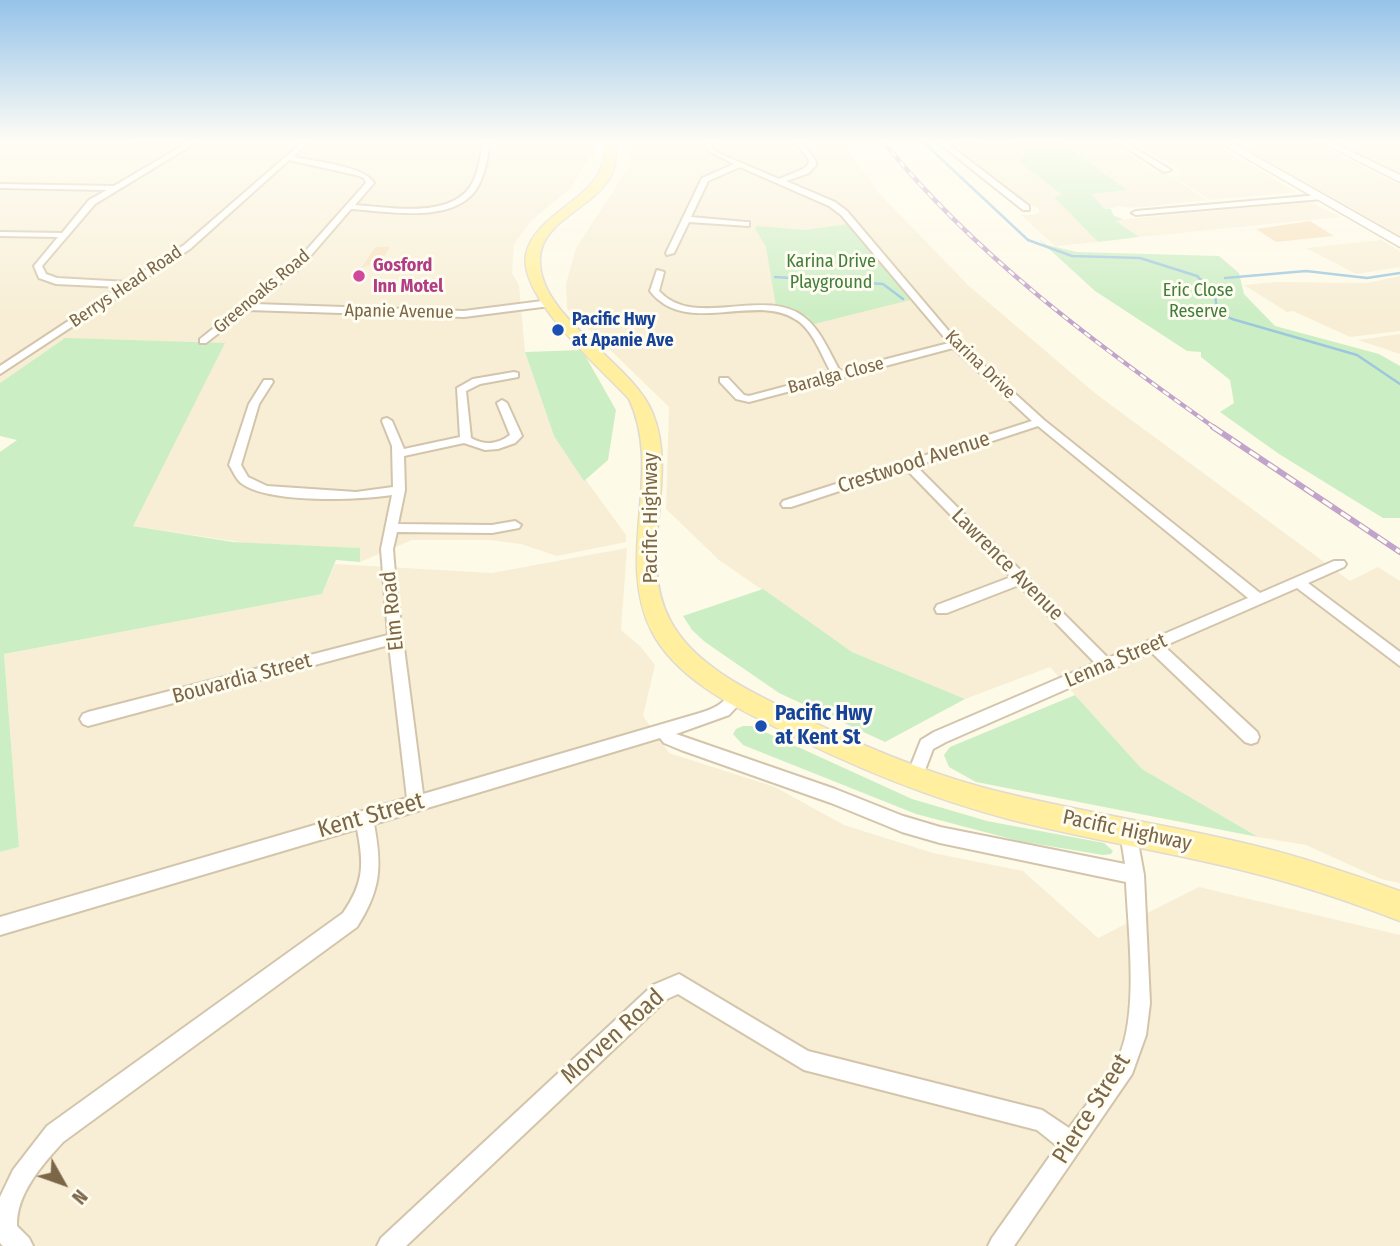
<!DOCTYPE html>
<html>
<head>
<meta charset="utf-8">
<style>
  body { margin:0 }
  #map { position:relative; width:1400px; height:1246px; overflow:hidden; background:#fefae8; font-family:"Fira Sans Condensed",sans-serif }
  canvas { display:block }
  .north { position:absolute; left:28px; top:1148px; width:70px; height:70px; -webkit-text-stroke:5px #fffcf0; paint-order:stroke; rotate:130deg; font-size:19px; font-weight:700; line-height:28px; text-align:center; color:#7c6648 }
  .north::after { content:''; display:block; margin:auto; width:24px; height:32px; background:#7c6648; clip-path:polygon(50% 0,100% 100%,50% 72%,0 100%) }
</style>
</head>
<body>
<div id="map">
<canvas width="1400" height="1246"></canvas>
<div class="north">N</div>
</div>
<script>
const g = document.querySelector('canvas').getContext('2d');
g.lineJoin = 'round';
function fill(path, color) { g.fillStyle = color; g.fill(path, 'evenodd'); }
function trace(path, color, width, dash) { g.strokeStyle = color; g.lineWidth = width; g.lineCap = dash ? 'butt' : 'round'; g.setLineDash(dash || []); g.stroke(path); }
function write(font, color, halo, rows, align = 'center') {
  g.font = font + ' "Fira Sans Condensed",sans-serif'; g.lineWidth = 6; g.setLineDash([]); g.textBaseline = 'middle'; g.strokeStyle = halo; g.fillStyle = color; for (const [text, x, y, turn = 0] of rows) {
    g.save(); g.translate(x, y); g.rotate((+turn || 0) * Math.PI / 180); g.textAlign = isNaN(turn) ? turn : align; if (halo) g.strokeText(text, 0, 0); g.fillText(text, 0, 0); g.restore();
  }
}
fill(new Path2D(`
  M0,140h596l-2,17h-5l-18,31 -39,32 -18,24 -2,29 7,12 6,67 29,84 72,99v7l-69,14 -36,-12 -31,-4h-78l-52,22 -1,-14 -113,-5 -113,-17 -68,-188 -65,45z
  M630,140h211l37,52 90,93 128,109 254,187 28,-14 22,14v302l-19,-4 -75,-34 -48,-8 -116,-68 -92,-102 -85,32 -113,-47 -133,-92 -53,-51 3,-102 -102,-99 -1,-24 10,-36 54,-83z
  M1010,140l16,13 -8,8 45,35 -8,1 43,45 -43,4 -34,-31h14l4,-3v-4l-20,-8 -67,-55z
  M1058,140h52l42,30 19,6 36,24 -75,8 -14,-2 -13,4 -14,-16 35,-5z
  M1127,140h81l88,52 -86,8 -37,-24 7,-1v-5z
  M1231,140h79l90,45v51z
  M1330,140h70v36z
  M1310,202l30,15 -201,20 -24,-17z
  M1381,240l19,11v16l-44,7 -50,-26z
  M1400,276v55l-50,6 -57,-26 -6,1 -43,-27 32,-3 91,1z
  M1400,334v20l-42,-14z
  M627,548l-6,82 19,16 15,19 -12,51 26,37 106,34 69,38 89,28 90,18 75,67 101,-51 201,48v311h-1400v-394l19,-5 -15,-193 318,-60 13,-30 157,9z`), '#f7eed5');
fill(new Path2D(`
  M1010,140h48l69,50 -36,4 14,15h6l3,7 9,3 -7,2 23,16 -41,5 -44,-45 8,-2 -44,-34 8,-8z
  M849,224l65,75 -100,25 -7,-8 -31,-10 -10,-59 -11,-19 2,-2 48,4z
  M1037,238l10,7 30,7 142,4 20,17 5,21 31,32 104,28 21,12v152h-17l-104,-64 -59,-42 14,-9 -4,-23 -29,-23v-5l-14,-1 -92,-60z
  M65,338l160,5 -92,183 100,16 127,6v14l-24,-2 -14,34 -318,60 15,193 -19,5v-400l17,-12 -17,-4v-53z
  M582,350l34,60 -8,50 -24,21 -30,-45 -29,-84z
  M763,589l89,63 113,47 -80,43 -106,-49 -74,-51 -13,-12 -9,-14z
  M1075,695l67,74 116,68 -282,-55 -27,-15 -5,-12 6,-8z
  M743,726h9l160,73 75,22 117,22 9,8 -2,3 -8,1 -84,-14 -103,-27 -173,-69 -10,-11 3,-5z`), '#cceec4');
trace(new Path2D(`
  M921,140l107,100 44,16 68,2 57,18 18,18 2,17 15,8 125,36 43,29
  M775,277l108,7 20,15
  M1225,278l81,-7 61,7 33,-5`), '#9ec7de', 2.5);
fill(new Path2D(`
  M1310,221l24,15 -58,6 -20,-13z
  M376,247h14l-9,14 -20,7z`), '#f7e0bc');
const minor = new Path2D(`
  M133,140h67l-105,64 -53,62 4,8 11,4 71,4 56,-37 121,-105h6l-18,17c19,4 72,9 81,26l-19,22c32,2 93,14 115,-18 9,-13 10,-32 14,-47h6c-2,16 -5,37 -15,51 -25,33 -88,20 -124,18l-51,59 -46,36 210,7 86,-11 5,3 -5,3 -86,11 -216,-7 -42,33h-6v-4l94,-75 72,-81 -2,-5 -8,-3 -67,-15 -99,89 -190,125v-8l120,-79 -64,-3 -17,-6 -5,-12 24,-29 -58,-1v-4l62,1 27,-33 18,-10 -107,-2v-4l114,2 73,-43 -51,-1z
  M705,140h6l1,8 6,5 61,26 24,-10 5,-4 1,-5 -15,-20h6l15,20 1,5 -7,8 -23,8 49,21 12,9 111,131 86,78 216,173 74,-32h10l2,3 -2,3 -36,16 92,69v14l-103,-78 -133,58 93,86 2,5 -2,5 -6,2 -6,-2 -94,-90 -205,90 -13,7 -13,34 -6,2 -6,-2 -2,-5 15,-38 13,-8 161,-69 -76,-78 -72,28h-10l-2,-4 2,-4 74,-28 -105,-108 -115,38h-8l-2,-3 2,-3 249,-80 -79,-73 -204,54 -13,-3 -16,-17v-4h8l16,17 5,1 83,-22c-10,-17 -19,-45 -37,-55 -42,-26 -109,18 -145,-28l7,-21 7,2 -5,19c35,39 106,-5 145,26 17,13 26,37 36,54l109,-28 -108,-128 -12,-9 -89,-39 -32,14 -17,36 55,5h3v4l-60,-4 -15,31 -7,2 -1,-2 36,-75 32,-14 -27,-14zM1038,426l210,172 -140,60 -192,-192z
  M935,140h45l-3,2 -29,2 81,62v4h-6z
  M1114,140h7l50,30 -7,2z
  M1319,195h3v4l-186,16 -4,-2 4,-2z
  M514,372l4,1v4l-38,7 -14,7 5,47c14,8 27,6 39,-3l-13,-32 5,-3 5,3 15,33 -7,7 -17,6 -13,1 -21,-7 -60,13 1,34 -7,34 94,1 23,-4 6,4 -2,3 -27,5 -95,-1 -4,17 3,37 27,208 277,-81c6,-2 12,-4 17,-7 10,-6 14,-17 26,-13l3,4 -17,18 -53,19 159,55 68,27 37,11 185,37 -5,-32 3,-6 6,-2 6,2 9,49 6,128 -4,32 -14,39 -118,172h-26l4,-8 65,-92 -20,-16 -233,-60 -126,-76 -11,5 -261,247h-29l4,-8 272,-253 26,-11 129,77 234,59 27,18c16,-22 34,-43 47,-66 24,-42 12,-131 10,-180l-186,-39 -38,-11 -71,-29 -150,-53 -17,-7 -4,-5 -286,86c8,43 7,65 -17,103l-294,215c-21,23 -47,52 -46,84l12,12 4,8h-30l-3,-3v-46l13,-27 34,-44 296,-213c21,-30 21,-49 14,-84l-357,106v-18l407,-119 -18,-153 -301,81 -5,-2 -3,-5 3,-5 5,-2 300,-77 -7,-86 11,-54c-33,5 -124,9 -151,-12 -5,-4 -8,-12 -12,-18l20,-61 15,-24h8l1,2 -14,22 -18,61 7,12 19,9 89,6 37,-5 -1,-41 -10,-25 1,-2 4,-1 5,3 12,28 56,-12 -3,-49 16,-9z`);
const tertiary = new Path2D(`
  M1317,140h10l73,35v7z`);
const secondary = new Path2D(`
  M1215,140h12l173,98v9z`);
const primary = new Path2D(`
  M606,140h10c0,11 1,23 -4,33 -14,34 -71,46 -72,86 -2,59 93,103 113,155 26,65 -17,142 17,206 22,43 75,69 116,89 63,31 127,59 195,78 89,24 181,36 271,58 50,12 99,29 148,46v30c-49,-19 -99,-36 -151,-49 -78,-20 -159,-32 -237,-52 -84,-22 -164,-55 -241,-95 -43,-21 -96,-49 -119,-93 -38,-75 12,-159 -23,-233 -28,-31 -111,-101 -103,-145 5,-23 29,-39 45,-52 24,-18 34,-31 35,-62z`);
trace(minor, '#d3c5ab', 4);
trace(tertiary, '#d3c5ab', 3);
trace(secondary, '#d6c6a9', 3);
trace(primary, '#e0dad3', 3);
fill(minor, '#fff');
fill(tertiary, '#fff');
fill(secondary, '#fff');
fill(primary, '#ffef9e');
const railFar1 = new Path2D(`
  M882,140c92,115 214,204 333,288`);
const rail = new Path2D(`
  M1213,427l187,125`);
trace(railFar1, '#c1a3cb', 4.5);
trace(rail, '#c1a3cb', 6);
trace(railFar1, '#fffcf0', 2.5, [7]);
trace(rail, '#fffcf0', 3.5, [11]);
const sky = g.createLinearGradient(0, 0, 0, 314);
sky.addColorStop(0, '#95c3e9');
sky.addColorStop(0.45, '#fffdf5');
sky.addColorStop(1, '#fffdf500');
g.fillStyle = sky;
g.fillRect(0, 0, 1400, 314);
for (const [x, y, r, color] of [
  [359,276,7,"#d1479c"],
  [558,330,7,"#1a4fb4"],
  [761,726,7,"#1a4fb4"]
]) { const dot = new Path2D(); dot.arc(x, y, r, 0, 2 * Math.PI); g.fillStyle = color; g.fill(dot); trace(dot, '#fffcf0', 2.5); }
write('18px', '#417d3c', '#fffcf0', [
  ["Karina Drive",831,262],
  ["Playground",831,283],
  ["Eric Close",1198,291],
  ["Reserve",1198,312]
]);
write('bold 18px', '#b23c85', '#fffcf0', [
  ["Gosford",373,266],
  ["Inn Motel",373,287]
], 'left');
write('18px', '#7c6648', '#fffcf0', [
  ["Berrys Head Road",126,287,-34],
  ["Greenoaks Road",262,292,-40],
  ["Apanie Avenue",399,312,1],
  ["Karina Drive",980,365,44],
  ["Baralga Close",836,376,-15]
]);
write('bold 18px', '#164399', '#fffcf0', [
  ["Pacific Hwy",572,320],
  ["at Apanie Ave",572,341]
], 'left');
write('21px', '#7c6648', '#fffcf0', [
  ["Crestwood Avenue",914,463,-18],
  ["Pacific Highway",651,518,-90],
  ["Lawrence Avenue",1007,565,45],
  ["Elm Road",393,611,-96],
  ["Lenna Street",1116,661,-23],
  ["Bouvardia Street",242,679,-15],
  ["Pacific Highway",1127,831,12]
]);
write('bold 21px', '#164399', '#fffcf0', [
  ["Pacific Hwy",775,714],
  ["at Kent St",775,738]
], 'left');
write('24px', '#7c6648', '#fffcf0', [
  ["Kent Street",371,816,-16],
  ["Morven Road",613,1037,-42],
  ["Pierce Street",1092,1109,-58]
]);
</script>
</body>
</html>
